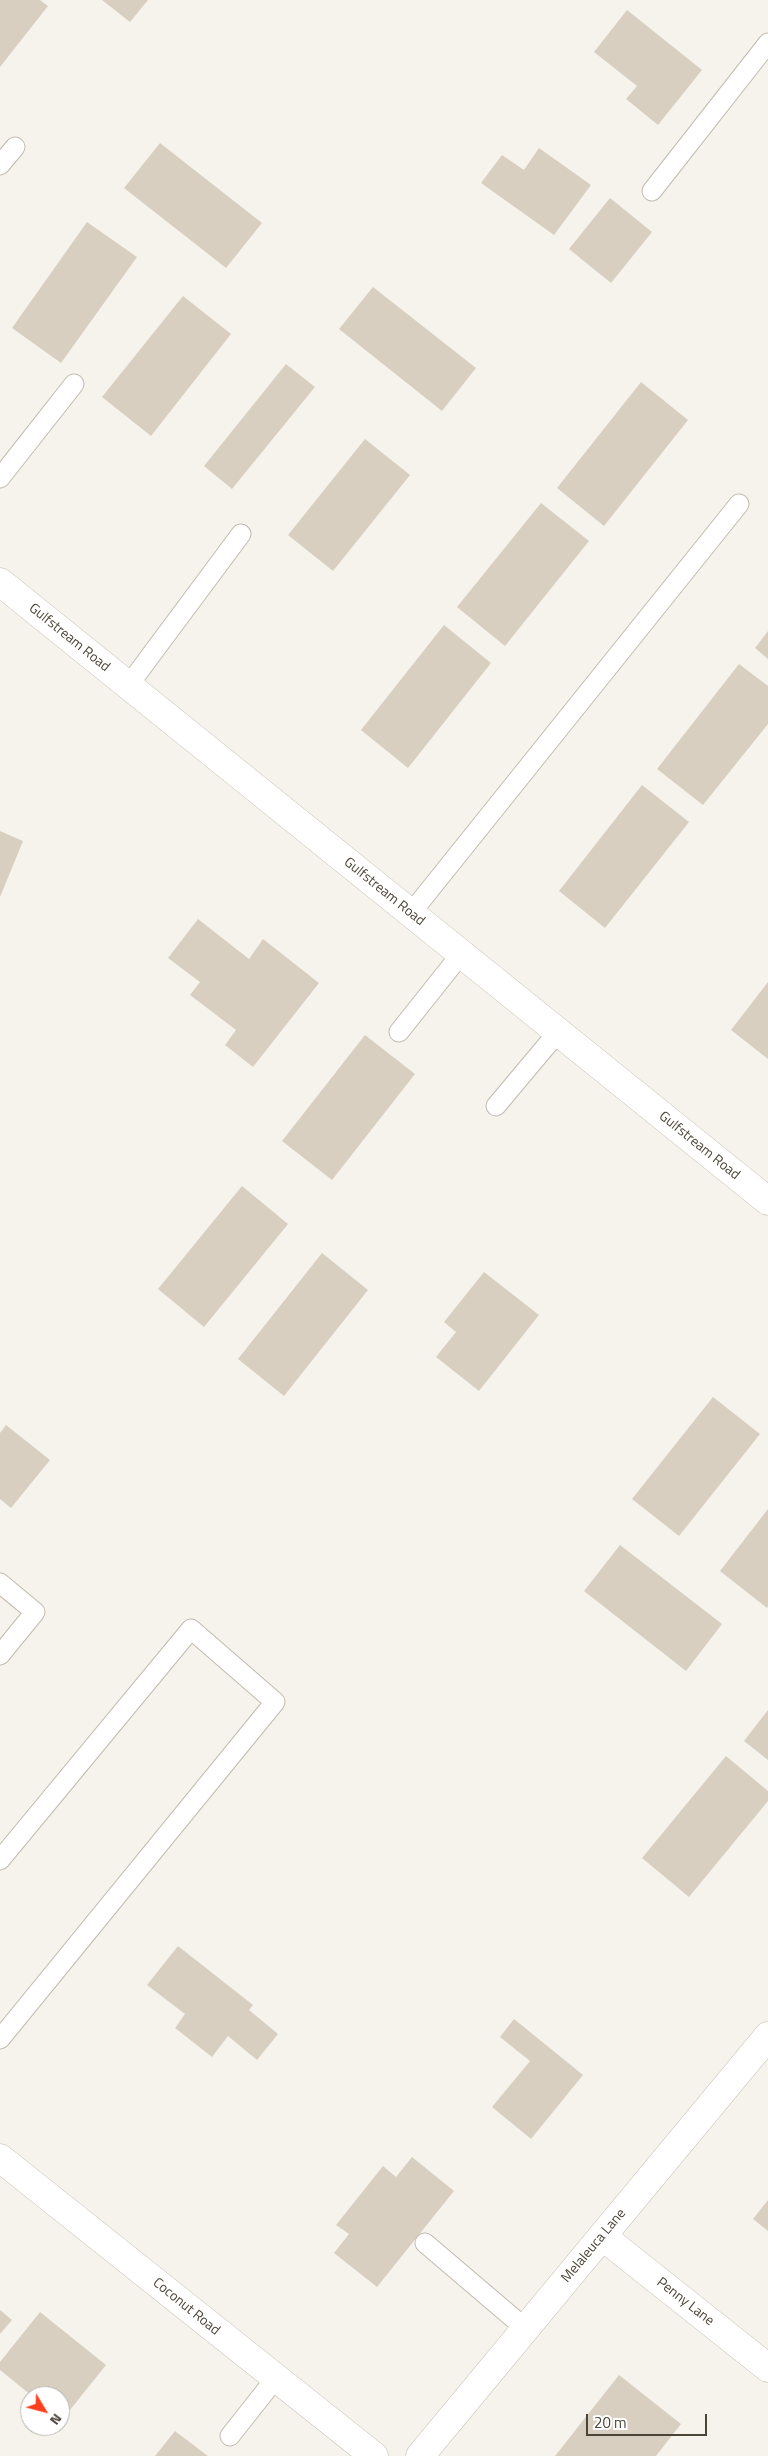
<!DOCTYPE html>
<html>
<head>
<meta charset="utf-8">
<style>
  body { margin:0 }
  #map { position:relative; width:768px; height:2456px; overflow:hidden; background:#f6f3ec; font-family:"Titillium Web",sans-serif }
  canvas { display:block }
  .north { position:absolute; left:20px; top:2386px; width:50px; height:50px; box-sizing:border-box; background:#fff; border:1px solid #b7b4b0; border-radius:50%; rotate:127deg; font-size:14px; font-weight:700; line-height:20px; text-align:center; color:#4b4439 }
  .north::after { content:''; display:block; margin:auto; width:18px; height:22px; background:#fc3f1d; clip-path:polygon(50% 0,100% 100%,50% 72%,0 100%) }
  .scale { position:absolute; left:586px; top:2414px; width:121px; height:22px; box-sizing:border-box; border:2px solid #4b4439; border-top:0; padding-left:6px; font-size:15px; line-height:18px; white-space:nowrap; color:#4b4439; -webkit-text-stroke:4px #fff; paint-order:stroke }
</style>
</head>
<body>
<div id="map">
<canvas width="768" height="2456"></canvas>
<div class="north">N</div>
<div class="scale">20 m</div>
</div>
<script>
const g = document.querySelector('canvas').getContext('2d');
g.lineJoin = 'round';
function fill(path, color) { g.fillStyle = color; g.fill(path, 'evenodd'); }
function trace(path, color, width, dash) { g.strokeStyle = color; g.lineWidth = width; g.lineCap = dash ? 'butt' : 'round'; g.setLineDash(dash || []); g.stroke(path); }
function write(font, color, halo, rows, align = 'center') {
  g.font = font + ' "Titillium Web",sans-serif'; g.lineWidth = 5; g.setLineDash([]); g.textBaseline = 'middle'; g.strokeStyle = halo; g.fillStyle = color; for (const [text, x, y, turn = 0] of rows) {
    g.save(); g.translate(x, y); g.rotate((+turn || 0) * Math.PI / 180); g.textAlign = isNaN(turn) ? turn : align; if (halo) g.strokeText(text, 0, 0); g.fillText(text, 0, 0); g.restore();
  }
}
fill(new Path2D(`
  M0,0h40l8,6 -48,61z
  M102,0h46l-18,22z
  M627,10l75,60 -44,55 -32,-26 11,-13 -43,-34z
  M160,143l102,80 -36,45 -102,-80z
  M539,148l52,37 -37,50 -73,-52 21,-28 22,15z
  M610,198l42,34 -41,51 -42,-34z
  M87,222l50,35 -76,106 -49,-35z
  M373,287l103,81 -34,43 -103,-82z
  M183,296l48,38 -80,102 -49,-39z
  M286,364l29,23 -83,102 -28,-23z
  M641,382l47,38 -84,106 -47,-38z
  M365,439l45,36 -77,96 -45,-36z
  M541,503l48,38 -84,105 -48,-39z
  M444,625l47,38 -83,105 -47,-38z
  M768,631v28l-13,-11z
  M739,664l29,22v38l-65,81 -46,-36z
  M642,785l47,37 -84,106 -46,-37z
  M0,831l23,10 -23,56z
  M198,919l51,40 14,-20 56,44 -66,84 -28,-22 11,-15 -46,-35 10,-13 -32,-24z
  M768,982v77l-37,-29z
  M365,1035l50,39 -83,106 -50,-39z
  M242,1186l46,38 -84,103 -46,-38z
  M322,1253l46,37 -84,106 -46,-37z
  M484,1272l55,43 -60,76 -43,-34 20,-25 -12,-10z
  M713,1397l47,37 -81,102 -47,-37z
  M6,1425l44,35 -39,48 -11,-9v-66z
  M768,1509v97l-1,2 -47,-37z
  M620,1545l102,79 -36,47 -102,-80z
  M768,1710v50l-24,-19z
  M726,1756l42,35v10l-79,96 -47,-39z
  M178,1946l75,59 -4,5 29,24 -21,26 -29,-24 -16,21 -37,-29 10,-14 -38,-29z
  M514,2019l69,56 -52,64 -39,-32 38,-46 -30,-24z
  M412,2157l42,34 -77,96 -43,-34 15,-19 -13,-9 47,-59 13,11z
  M768,2200v31l-15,-12z
  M0,2310l12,10 -12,14z
  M40,2312l66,53 -44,55 -2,-2v-22h-28l-32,-26v-8z
  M619,2375l62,49 -25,32h-101z
  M175,2431l33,25h-53z`), '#d8cfc1');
const service = new Path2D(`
  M0,165l15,-18
  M652,191l116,-148
  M0,478l74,-94
  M128,686l113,-152
  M411,913l328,-409
  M399,1032l62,-78
  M496,1106l62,-74
  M0,1583l35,29 -35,43
  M0,1860l191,-231 84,73 -275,337
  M425,2243l101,86
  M230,2436l45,-57`);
const minor = new Path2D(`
  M0,582l768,619
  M0,2158l374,298
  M602,2236l166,132`);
const tertiary = new Path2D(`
  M420,2456l348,-420`);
trace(service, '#c2bbae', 21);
trace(minor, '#c2bbae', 29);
trace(tertiary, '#c2bbae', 29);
trace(service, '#fff', 19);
trace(minor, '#fff', 28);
trace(tertiary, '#fff', 28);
write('14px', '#4b4439', '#fff', [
  ["Gulfstream Road",69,638,39],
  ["Gulfstream Road",384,892,39],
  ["Gulfstream Road",699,1146,39],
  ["Melaleuca Lane",594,2246,-50],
  ["Penny Lane",685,2302,38],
  ["Coconut Road",186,2307,39]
]);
</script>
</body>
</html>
